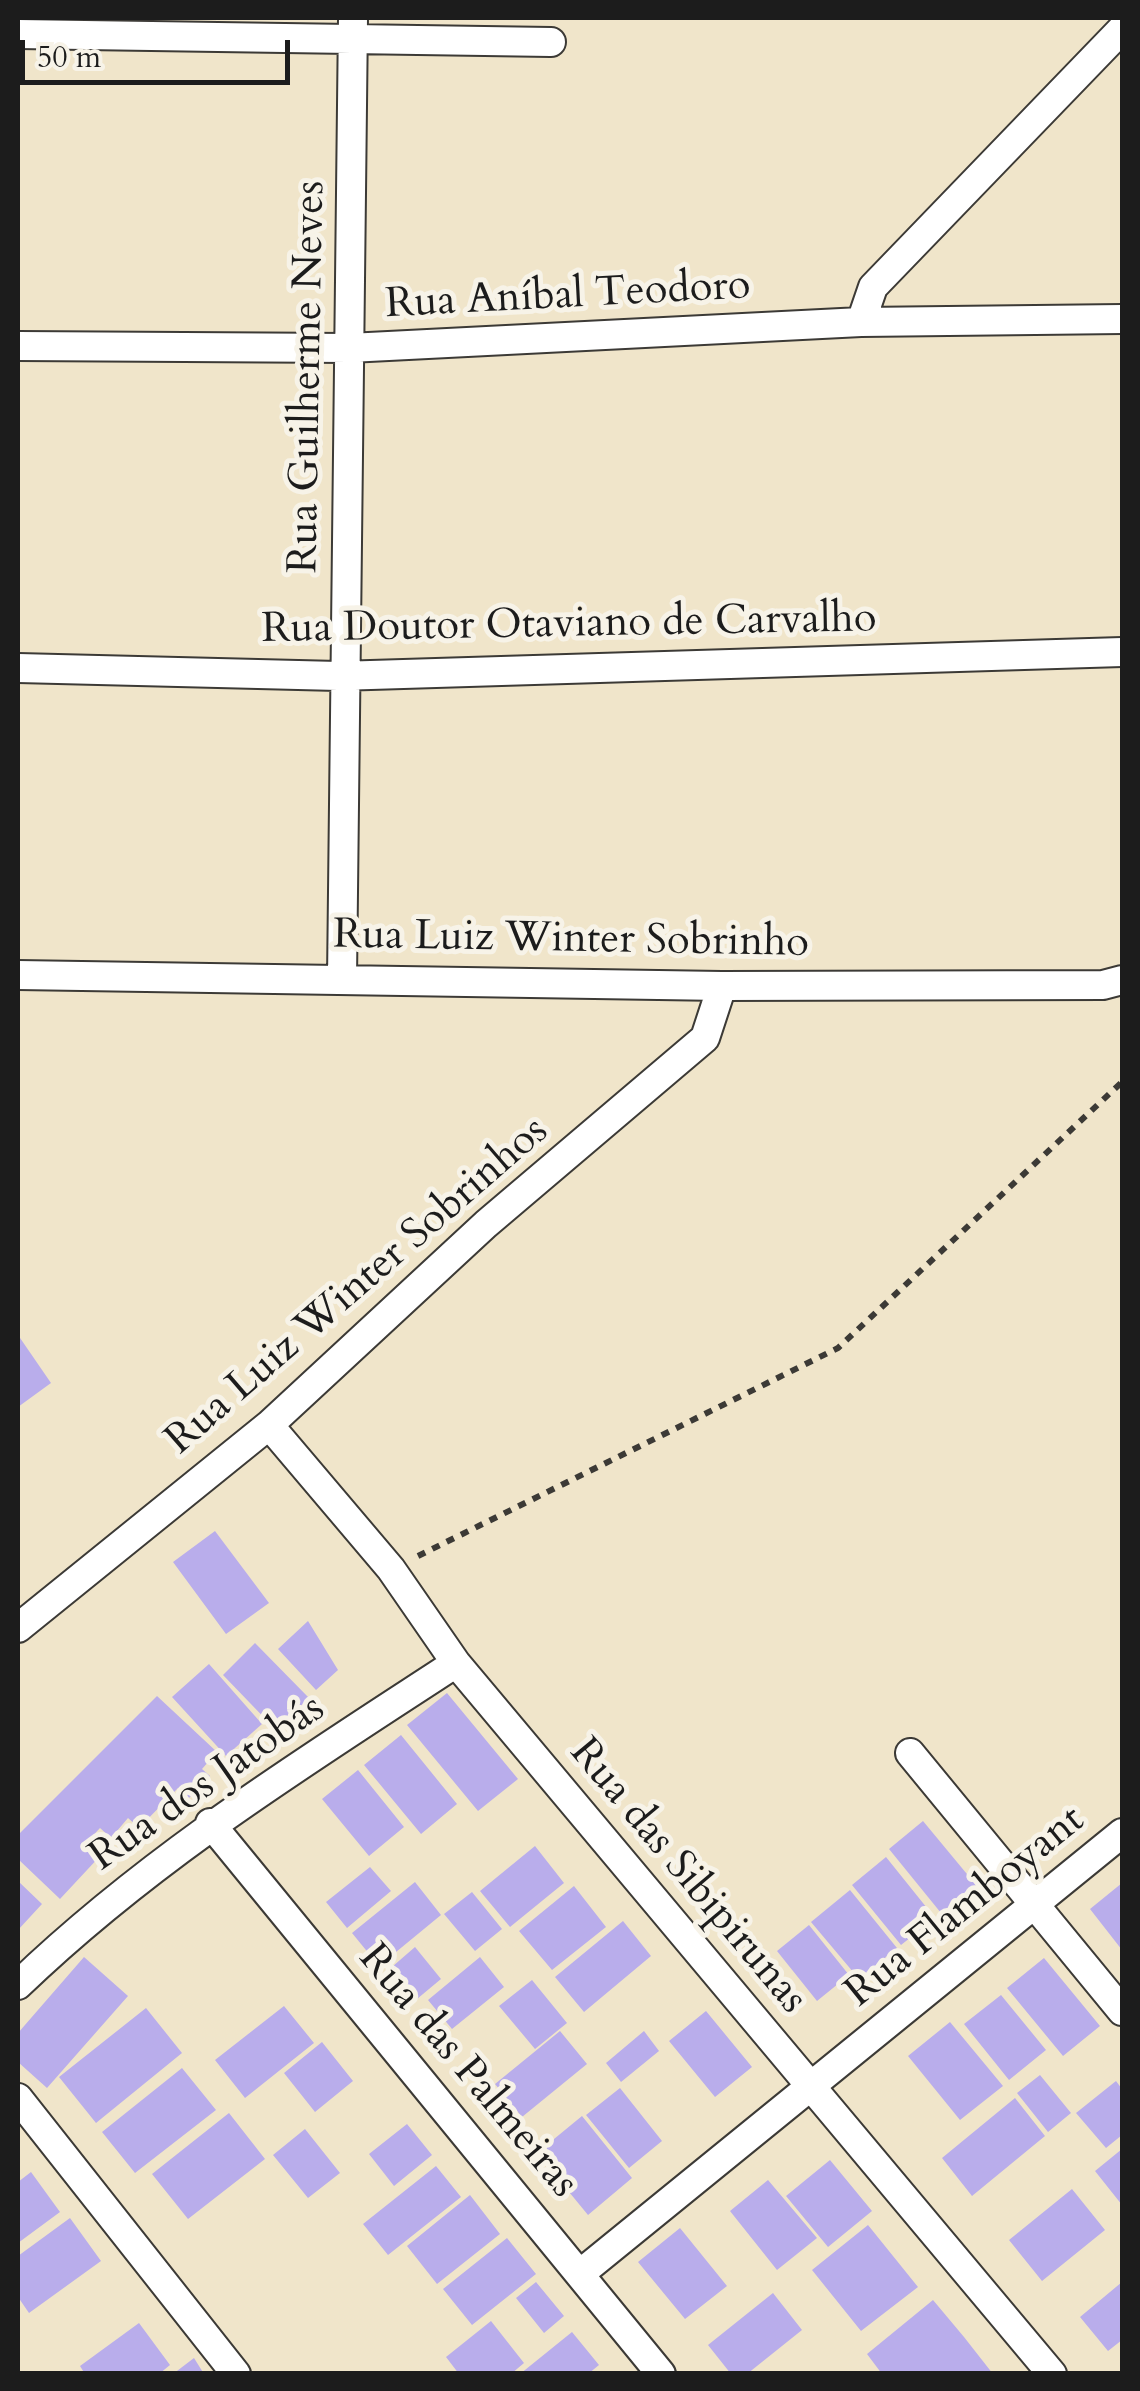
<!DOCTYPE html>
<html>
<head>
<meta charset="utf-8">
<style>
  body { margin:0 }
  #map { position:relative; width:1140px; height:2391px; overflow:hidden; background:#f0e5ca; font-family:Cardo,serif }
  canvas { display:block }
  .frame { position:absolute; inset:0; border:20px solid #1c1c1c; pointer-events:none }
  .scale { position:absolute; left:20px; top:40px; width:270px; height:45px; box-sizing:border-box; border:5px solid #1c1c1c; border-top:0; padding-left:12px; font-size:30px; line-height:35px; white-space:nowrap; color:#1c1c1c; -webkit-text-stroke:8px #f7f3e8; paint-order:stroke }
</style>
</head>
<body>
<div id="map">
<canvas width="1140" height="2391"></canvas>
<div class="frame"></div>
<div class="scale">50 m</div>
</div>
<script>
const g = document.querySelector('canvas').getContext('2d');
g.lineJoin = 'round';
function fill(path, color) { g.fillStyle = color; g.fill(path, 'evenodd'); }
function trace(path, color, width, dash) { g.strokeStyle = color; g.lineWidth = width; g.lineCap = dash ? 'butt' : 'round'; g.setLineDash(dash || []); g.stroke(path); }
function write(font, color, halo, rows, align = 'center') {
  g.font = font + ' Cardo,serif'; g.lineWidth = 10; g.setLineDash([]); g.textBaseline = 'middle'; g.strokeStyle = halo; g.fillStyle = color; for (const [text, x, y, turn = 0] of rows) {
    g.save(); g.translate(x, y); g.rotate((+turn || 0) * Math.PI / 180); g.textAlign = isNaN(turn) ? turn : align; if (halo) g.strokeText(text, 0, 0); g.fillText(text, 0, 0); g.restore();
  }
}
fill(new Path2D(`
  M18,1335l33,48 -33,24z
  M215,1531l54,72 -43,31 -53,-72z
  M308,1621l30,49 -22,20 -38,-41z
  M255,1643l54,55 -33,32 -53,-55z
  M209,1664l53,60 -36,32 -54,-59z
  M447,1693l71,86 -40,32 -71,-86z
  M157,1696l60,56 -15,17 8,7 -21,22 -11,-10 -39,40 -11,-10 -17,20 -11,-10 -13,14 14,13 -41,44 -42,-40v-24z
  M401,1735l56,69 -36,30 -57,-69z
  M358,1770l46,57 -35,29 -47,-57z
  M923,1821l53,64 -35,28 -52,-64z
  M535,1846l29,37 -54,44 -30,-36z
  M886,1857l49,61 -34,27 -49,-60z
  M370,1867l21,24 -44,37 -21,-26z
  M18,1881l24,23 -24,26z
  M415,1882l26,33 -62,51 -27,-33z
  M1122,1883v67l-32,-41z
  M574,1886l32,41 -54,43 -33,-39z
  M850,1890l47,58 -38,31 -48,-57z
  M472,1892l30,37 -27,22 -31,-37z
  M623,1921l28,35 -67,56 -29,-35z
  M809,1925l40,50 -32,26 -40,-50z
  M415,1947l26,32 -30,25 -26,-31z
  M84,1957l44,39 -81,92 -29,-26v-29z
  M480,1957l24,30 -52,42 -24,-29z
  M1044,1958l56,68 -37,30 -56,-68z
  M532,1980l35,43 -32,26 -36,-43z
  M1001,1995l45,55 -37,30 -45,-56z
  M284,2006l30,37 -69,55 -30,-38z
  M146,2008l36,45 -86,70 -37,-46z
  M706,2011l46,56 -37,30 -46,-56z
  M950,2022l53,64 -43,34 -52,-64z
  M560,2031l27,33 -65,53 -27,-33z
  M644,2031l15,20 -38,31 -15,-19z
  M322,2042l31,39 -38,31 -31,-39z
  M182,2068l34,42 -81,63 -33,-41z
  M1040,2075l31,38 -23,19 -31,-39z
  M1116,2081l6,8v46l-16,13 -30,-35z
  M620,2088l42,53 -33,27 -43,-53z
  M1015,2098l30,38 -73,60 -30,-38z
  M229,2113l36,46 -77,60 -36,-45z
  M582,2116l50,62 -44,37 -51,-62z
  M407,2124l25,31 -38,31 -25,-32z
  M305,2129l35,44 -32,25 -35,-43z
  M1122,2149v56l-27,-34z
  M830,2160l42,51 -44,36 -42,-51z
  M436,2166l25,31 -73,58 -25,-31z
  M31,2172l29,40 -42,31v-61z
  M768,2180l49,58 -40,32 -47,-59z
  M1072,2189l33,41 -63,51 -33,-41z
  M470,2195l30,39 -63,50 -30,-38z
  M70,2218l31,43 -72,52 -11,-16v-41z
  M868,2225l50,62 -57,44 -49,-61z
  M680,2228l47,58 -42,33 -47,-57z
  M507,2238l29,36 -64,51 -29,-36z
  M536,2282l28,34 -20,17 -28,-35z
  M1122,2282v58l-14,11 -28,-34z
  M773,2293l29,37 -55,44h-16l-23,-29z
  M933,2300l31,37 29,37h-111l-15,-20z
  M491,2321l33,42 -13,11h-52l-13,-17z
  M139,2323l31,42 -11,9h-74l-5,-8z
  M572,2332l27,33 -11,9h-68z
  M194,2358l10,16h-31z`), '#b9adeb');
const minor = new Path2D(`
  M18,34l533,8
  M861,322l12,-35 249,-258
  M18,346l331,2 512,-26 261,-3
  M18,668l320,8 784,-24
  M18,975l704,11 381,-1 19,-5
  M342,978l11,-960
  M269,1425l122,144 65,94 596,711
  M18,1628l251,-203 217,-201 219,-186 17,-52
  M910,1753l212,258
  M210,1823l451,551
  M18,1985c132,-127 285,-222 438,-322
  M18,2098l218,276
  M581,2273l541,-440`);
trace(minor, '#3c3a36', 32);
trace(new Path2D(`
  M418,1556l420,-208 284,-266`), '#3c3a36', 6, [8, 8]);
trace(minor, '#fff', 28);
write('42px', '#1c1c1c', '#f7f3e8', [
  ["Rua Aníbal Teodoro",568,297,-3],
  ["Rua Guilherme Neves",309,377,-89],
  ["Rua Doutor Otaviano de Carvalho",569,626,-1],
  ["Rua Luiz Winter Sobrinho",571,941,1],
  ["Rua Luiz Winter Sobrinhos",358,1287,-41],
  ["Rua dos Jatobás",208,1784,-35],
  ["Rua das Sibipirunas",687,1877,50],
  ["Rua Flamboyant",966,1908,-39],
  ["Rua das Palmeiras",467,2072,50]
]);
</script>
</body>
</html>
